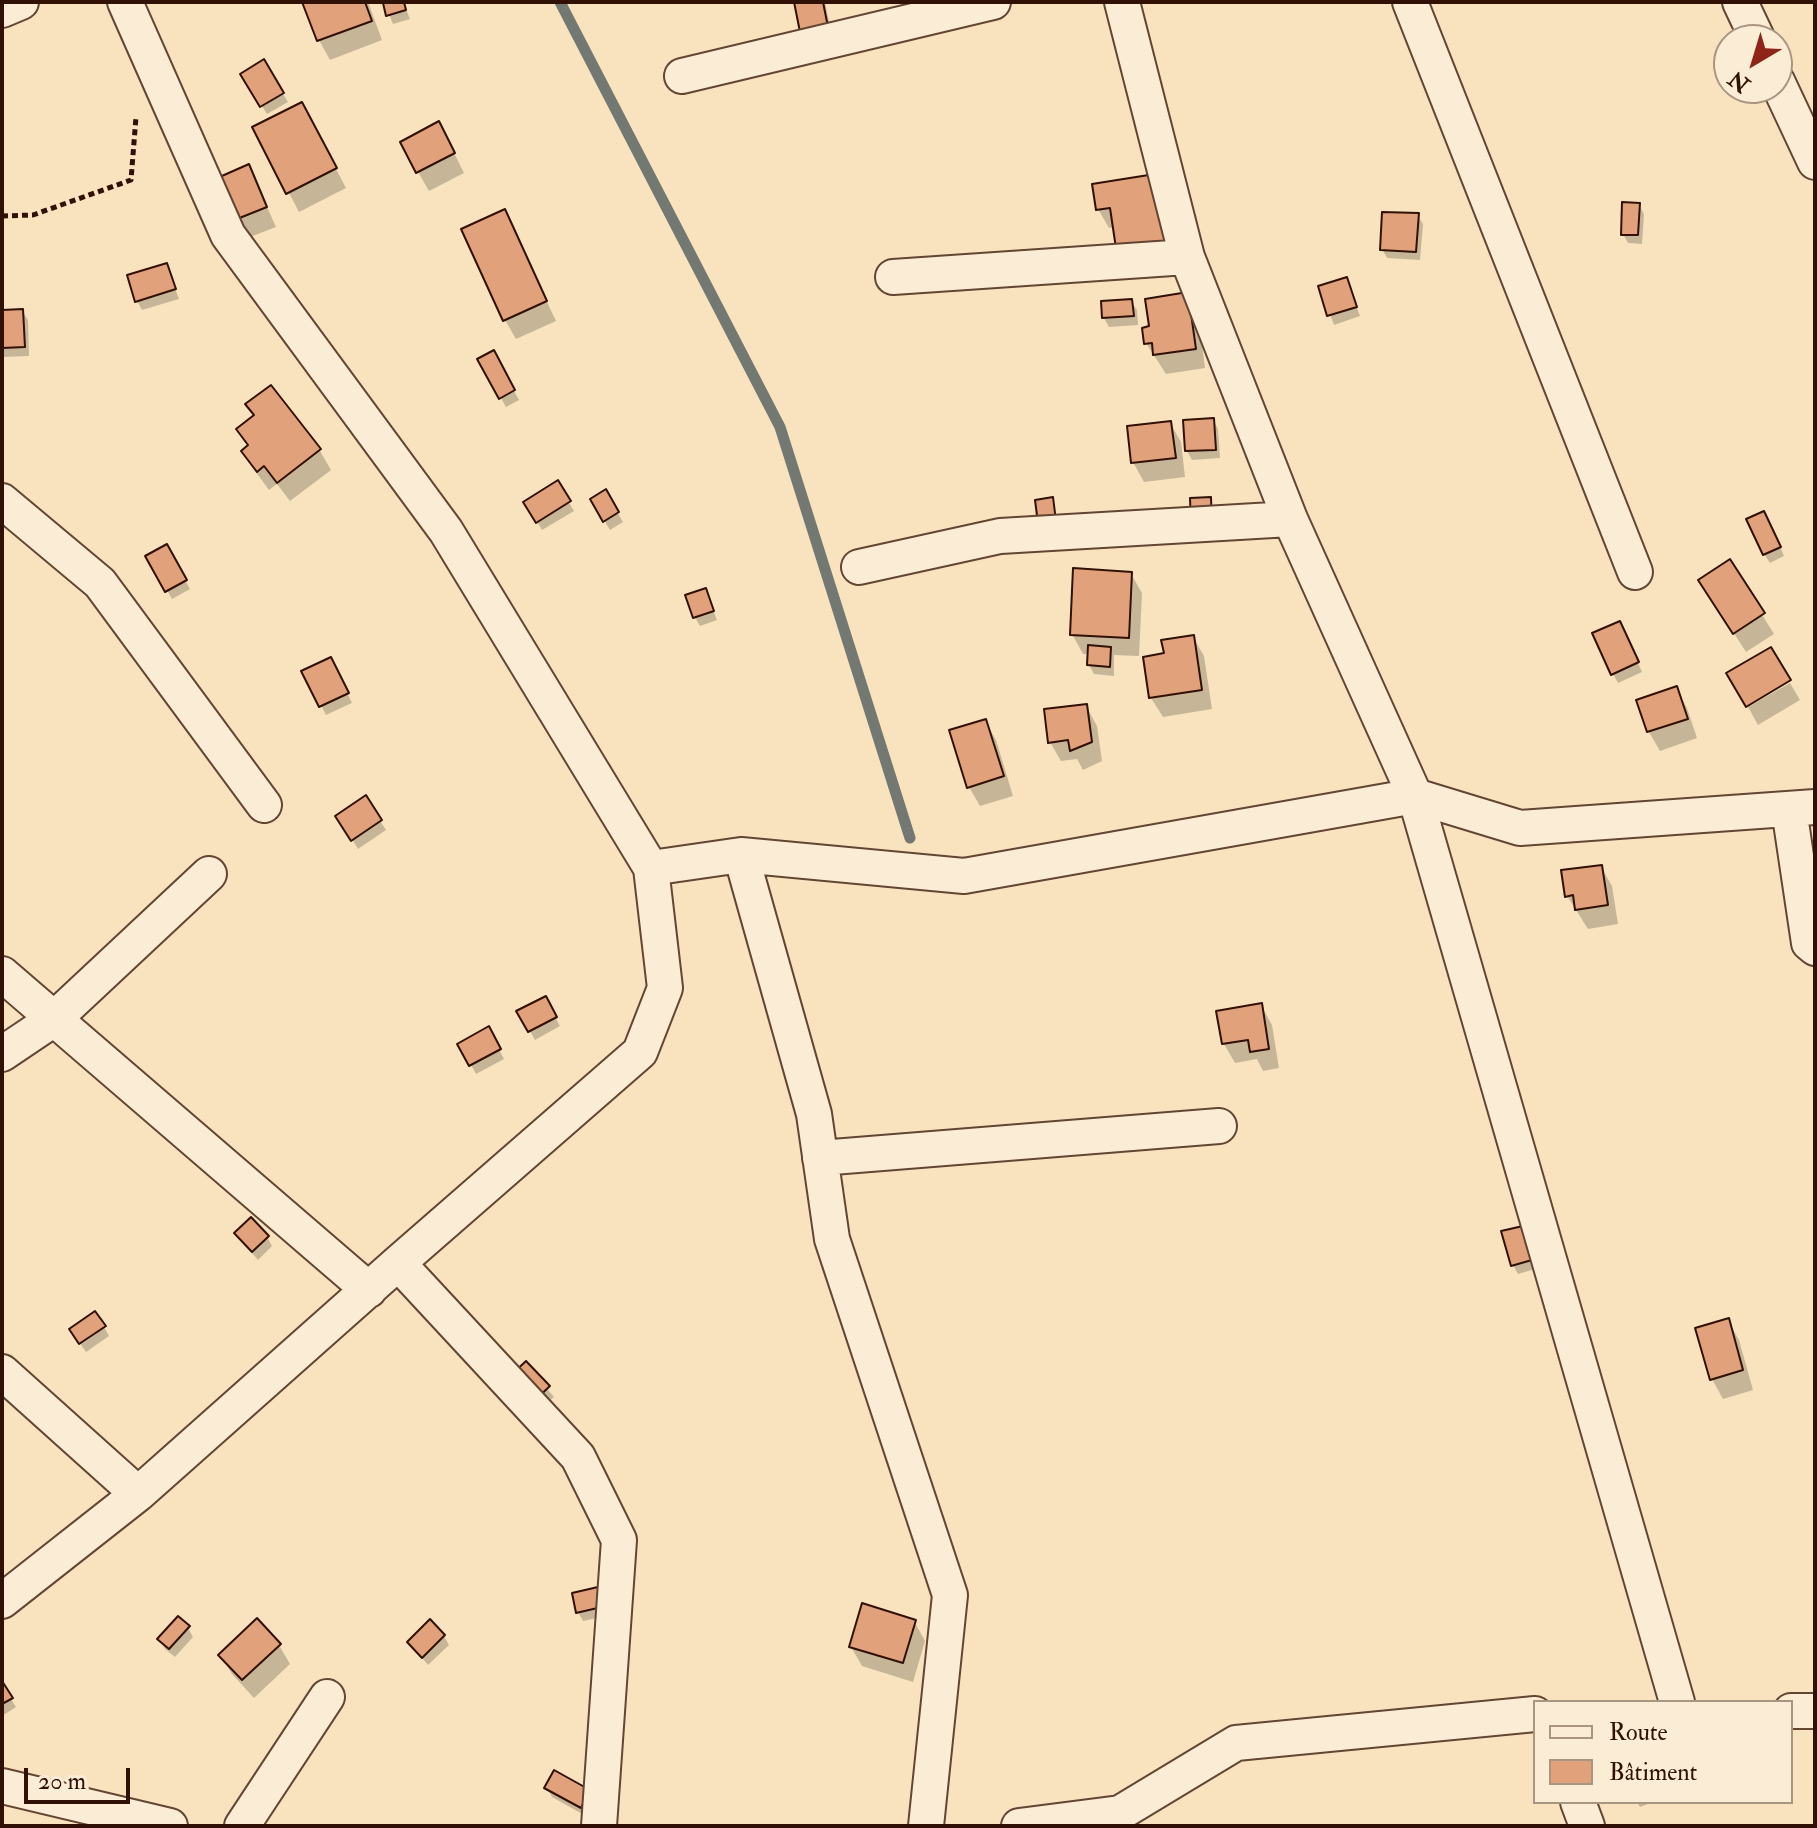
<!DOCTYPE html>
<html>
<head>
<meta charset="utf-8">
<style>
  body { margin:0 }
  #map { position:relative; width:1817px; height:1828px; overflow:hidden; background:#f9e3bf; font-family:"IM FELL Double Pica",serif }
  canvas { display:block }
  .frame { position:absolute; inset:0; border:4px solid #311005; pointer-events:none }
  .legend { position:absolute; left:1533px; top:1700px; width:260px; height:104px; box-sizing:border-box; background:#fbedd5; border:2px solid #aa9582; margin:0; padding:10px 14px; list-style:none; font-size:24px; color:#311005 }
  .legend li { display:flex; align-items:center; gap:16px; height:40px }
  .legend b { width:40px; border:2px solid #aa9582 }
  .north { position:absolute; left:1713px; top:24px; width:80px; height:80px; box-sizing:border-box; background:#fbedd5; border:2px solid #aa9582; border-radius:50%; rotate:218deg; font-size:22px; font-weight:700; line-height:32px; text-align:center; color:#311005 }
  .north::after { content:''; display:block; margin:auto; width:28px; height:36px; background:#8f2418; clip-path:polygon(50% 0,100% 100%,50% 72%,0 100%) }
  .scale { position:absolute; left:24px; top:1768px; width:106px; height:36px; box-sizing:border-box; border:4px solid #311005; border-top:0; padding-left:10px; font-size:24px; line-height:28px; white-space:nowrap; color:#311005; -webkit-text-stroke:6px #fbedd5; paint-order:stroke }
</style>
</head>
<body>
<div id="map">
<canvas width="1817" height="1828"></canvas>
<div class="frame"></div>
<ul class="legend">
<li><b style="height:10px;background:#fbedd5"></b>Route</li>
<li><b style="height:22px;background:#e1a17b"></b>Bâtiment</li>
</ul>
<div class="north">N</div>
<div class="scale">20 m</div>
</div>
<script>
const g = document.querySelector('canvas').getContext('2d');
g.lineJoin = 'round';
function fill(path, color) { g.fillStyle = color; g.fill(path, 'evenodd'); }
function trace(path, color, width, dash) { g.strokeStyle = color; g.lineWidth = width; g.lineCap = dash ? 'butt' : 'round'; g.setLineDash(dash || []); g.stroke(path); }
fill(new Path2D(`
  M304,2h64l14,38 -52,20 -11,-20z
  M393,2h10l7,17 -17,5 -8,-20z
  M796,2h29l7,34z
  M263,62l25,40 -21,12 -25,-40z
  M312,123l34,65 -47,24 -44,-84z
  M449,143l15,30 -35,18 -11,-19z
  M249,167l27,60 -31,12 -27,-59z
  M1154,177l21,90 -60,-40 -6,1 -11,-19z
  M1639,205l5,9 -2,30 -14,-1 -5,-9z
  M504,212l52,109 -40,18 -11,-19z
  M1417,215l6,9 -3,36 -33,-2 -5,-9z
  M166,265l13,34 -37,11 -5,-9z
  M1346,279l14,37 -26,9 -14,-38z
  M1148,300l50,14 7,54 -39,6 -20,-31 6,-15z
  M1131,301l6,9 1,15 -29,2 -5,-9z
  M22,311l6,9 1,36 -27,1v-45z
  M493,353l26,47 -13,7 -26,-47z
  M270,387l50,64 11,19 -41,31 -13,-17 -8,6 -14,-19 -12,-19 6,-4 -11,-19 17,-12 -7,-12z
  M1213,420l5,9 2,29 -28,2 -5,-9z
  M1170,423l11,19 4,35 -41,5 -11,-20z
  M557,483l17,28 -32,19 -16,-28z
  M605,492l18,30 -13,8 -18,-30z
  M1769,522l15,34 -14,7 -6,-9z
  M166,546l24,43 -18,10 -24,-42z
  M1729,562l45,72 -28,18 -34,-53z
  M1131,574l11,19 -3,63 -25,-1v21l-20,-2 -5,-9 1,-11h-7l-11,-20z
  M705,591l12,29 -17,6 -5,-9z
  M1624,632l18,40 -24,11 -5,-9z
  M1193,637l11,19 8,53 -49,8 -12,-19 -6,-40 21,-3z
  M335,668l17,35 -26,12 -22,-43z
  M1790,683l10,17 -42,25 -10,-18z
  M1676,689l11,19 10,30 -37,13 -11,-19 -10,-31z
  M1086,706l11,20 5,35 -19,9 -6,-11 -16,2 -11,-19z
  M985,721l11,19 17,56 -33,10 -11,-19z
  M365,798l21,32 -28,19 -20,-33z
  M1601,867l11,19 6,38 -30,5 -21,-33z
  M545,999l15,27 -25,14 -16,-28z
  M1261,1005l11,20 7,43 -16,3 -6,-12 -22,4 -11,-19 -6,-32z
  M488,1029l16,30 -28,15 -16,-30z
  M1522,1228l13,41 -17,5 -5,-9z
  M236,1234l31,3 5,9 -14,14z
  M1728,1321l11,19 14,50 -30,9 -11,-20z
  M104,1327l5,9 -23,16 -9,-13z
  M526,1364l28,33 -15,13z
  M597,1589l9,27 -23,5 -5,-9z
  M914,1621l11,20 -12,41 -51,-16 -11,-19z
  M188,1628l5,9 -18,20 -10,-8 -5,-9z
  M444,1636l5,9 -21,20 -19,-23z
  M279,1645l11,19 -36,34 -22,-24 -12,-19z
  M2,1685l14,22 -14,9z
  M547,1788l42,3 -3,25 -34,-19z
  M1637,1802h16l-13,5z`), '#0003');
trace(new Path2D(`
  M560,2l220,425 130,411`), '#747872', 11);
const building = new Path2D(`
  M302,2h63l7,19 -55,20z
  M404,2l2,8 -20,6 -3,-13z
  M794,2h29l5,25 -28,5z
  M264,59l20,34 -24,14 -20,-33z
  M302,102l35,66 -51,26 -34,-67z
  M439,121l16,32 -39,20 -16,-31z
  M249,164l18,43 -35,14 -17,-42z
  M1155,174l11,74 -49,7 -7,-47 -14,2 -4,-26z
  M1622,202l18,1 -2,32h-17z
  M505,209l42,92 -44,20 -42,-92z
  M1382,212l37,1 -3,39 -36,-2z
  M167,263l9,26 -41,13 -8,-27z
  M1347,277l10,30 -30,9 -9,-30z
  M1188,292l8,57 -43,6 -1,-12 -8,1 -2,-16 7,-2 -4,-27z
  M1132,299l2,17 -32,2 -1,-17z
  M23,309l2,38 -23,1v-38z
  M494,350l21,40 -16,9 -22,-40z
  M271,385l50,64 -44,34 -13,-17 -7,6 -16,-21 7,-6 -12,-16 18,-14 -9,-11z
  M1214,418l2,32 -31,1 -2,-31z
  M1171,421l5,37 -45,5 -4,-37z
  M558,480l13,21 -35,22 -13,-21z
  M606,489l13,23 -16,10 -13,-23z
  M1053,497l4,32 -18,2 -4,-31z
  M1211,497l1,30h-21l-1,-29z
  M1764,511l17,36 -18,8 -17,-36z
  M167,544l20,36 -22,12 -20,-36z
  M1730,559l35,54 -32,21 -35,-54z
  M1073,568l59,4 -3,66 -59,-3z
  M706,588l8,23 -21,7 -8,-23z
  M1620,621l19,41 -28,13 -19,-42z
  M1194,635l8,55 -53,8 -6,-41 21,-4 -3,-13z
  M1088,645l23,2 -1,20 -23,-2z
  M1771,647l20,33 -45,27 -20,-34z
  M331,657l18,36 -30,14 -18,-36z
  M1677,686l11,33 -41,13 -11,-32z
  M1087,704l5,38 -22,9 -2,-11 -20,3 -4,-34z
  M986,719l18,57 -37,12 -18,-58z
  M366,795l16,25 -31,21 -16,-25z
  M1602,865l6,40 -33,5 -2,-15 -8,2 -4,-27z
  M546,996l11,21 -29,15 -12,-21z
  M1262,1003l7,46 -19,3 -2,-12 -26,4 -6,-33z
  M489,1026l12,23 -32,17 -12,-22z
  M251,1217l18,19 -17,16 -18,-19z
  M1523,1226l9,34 -21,6 -10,-35z
  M95,1311l11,15 -27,18 -10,-15z
  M1729,1318l14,52 -33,10 -15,-52z
  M526,1361l24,25 -17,16 -24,-25z
  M598,1587l4,20 -26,6 -4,-20z
  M862,1603l54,17 -13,43 -54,-16z
  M178,1616l12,10 -21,23 -12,-10z
  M257,1618l24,26 -39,36 -24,-25z
  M430,1619l15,16 -23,23 -15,-16z
  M2,1681l11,17 -11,6z
  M554,1770l36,20 -9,18 -37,-20z`);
fill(building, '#e1a17b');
trace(building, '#311005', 2);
const minor = new Path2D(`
  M1122,2l65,255 103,262 125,277 262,906
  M1410,2l225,570
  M1740,2l18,38
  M2,10l19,-8
  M682,76l311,-74
  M1777,81l38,81
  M893,277l294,-20
  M2,501l98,82 164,222
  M859,567l141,-31 290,-17
  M1789,809l20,134 6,5
  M741,855l73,259 18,125 118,356 -24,231
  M651,868l90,-13 223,21 451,-80 105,32 295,-21
  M2,974l367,316
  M2,1054l52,-35 155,-145
  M820,1158l399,-32
  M398,1263l180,194 41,83 -20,286
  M2,1372l136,122
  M2,1601l136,-107 260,-231 242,-211 25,-64 -14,-120 -205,-337 -218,-296 -103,-233
  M1791,1711h24
  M2,1786l168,40
  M1578,1802l9,24
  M242,1826l85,-129
  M1019,1826l101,-13 116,-70 299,-29`);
trace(minor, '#634534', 38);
trace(new Path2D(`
  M2,216l31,-1 98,-35 5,-63`), '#311005', 5, [6, 4]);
trace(minor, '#fbedd5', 34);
</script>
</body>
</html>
